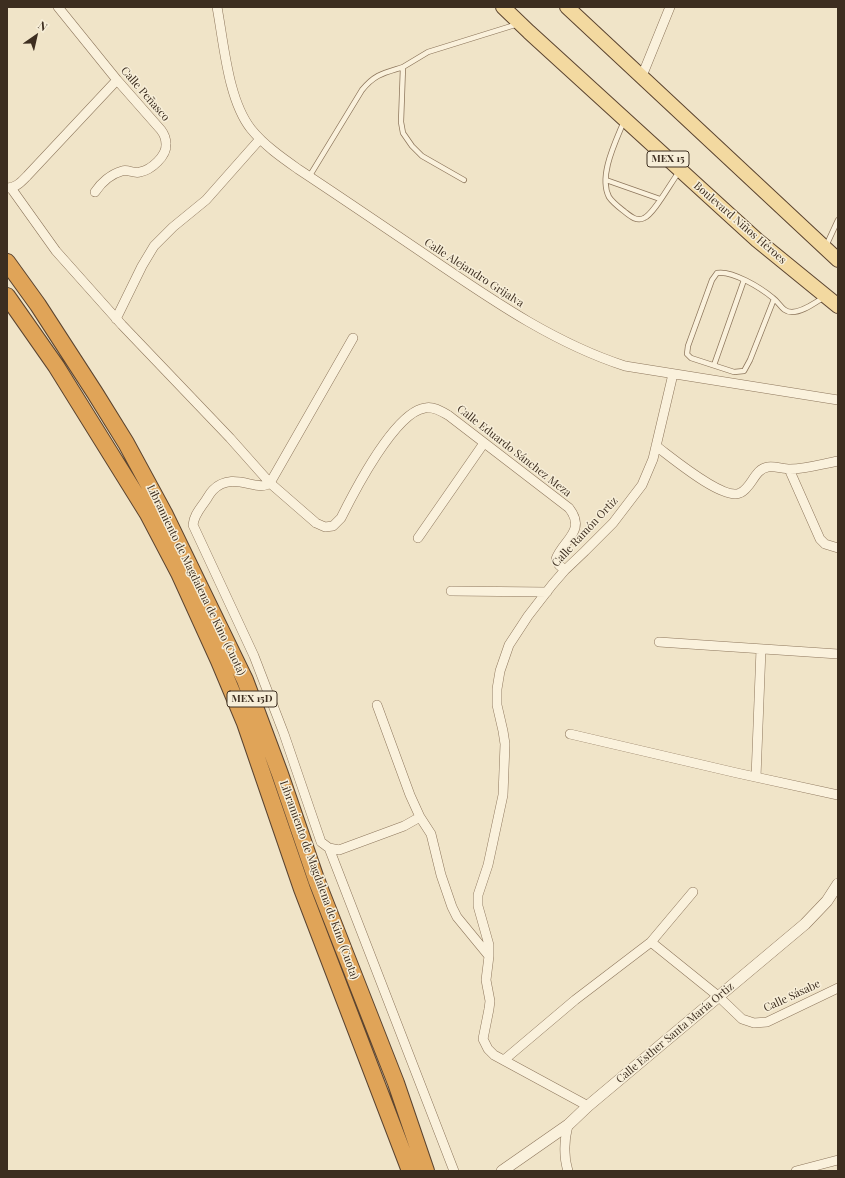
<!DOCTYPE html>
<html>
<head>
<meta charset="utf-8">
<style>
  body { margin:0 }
  #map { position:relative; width:845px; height:1178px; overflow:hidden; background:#f0e4c8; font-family:"Playfair Display",serif }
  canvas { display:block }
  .frame { position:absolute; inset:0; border:8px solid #3d2e20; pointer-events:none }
  .north { position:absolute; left:16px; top:16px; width:40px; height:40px; -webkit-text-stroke:3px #f7eed8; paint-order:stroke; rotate:34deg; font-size:11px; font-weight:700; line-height:16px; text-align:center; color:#3d2e20 }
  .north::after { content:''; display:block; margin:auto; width:14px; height:18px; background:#3d2e20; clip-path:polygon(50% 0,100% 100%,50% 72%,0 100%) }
</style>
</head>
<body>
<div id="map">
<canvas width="845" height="1178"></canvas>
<div class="frame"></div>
<div class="north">N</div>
</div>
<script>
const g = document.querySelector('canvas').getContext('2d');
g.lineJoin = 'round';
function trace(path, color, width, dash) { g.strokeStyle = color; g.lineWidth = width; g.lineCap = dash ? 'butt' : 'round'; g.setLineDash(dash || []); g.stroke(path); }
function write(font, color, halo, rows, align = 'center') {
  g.font = font + ' "Playfair Display",serif'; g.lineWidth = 3; g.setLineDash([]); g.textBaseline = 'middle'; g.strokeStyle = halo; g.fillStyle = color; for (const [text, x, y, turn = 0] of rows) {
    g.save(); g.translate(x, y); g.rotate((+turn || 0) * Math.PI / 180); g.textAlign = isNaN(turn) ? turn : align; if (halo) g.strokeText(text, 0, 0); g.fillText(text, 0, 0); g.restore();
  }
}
const service = new Path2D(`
  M624,121c-8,20 -26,55 -15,76 4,6 11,11 16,15 5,4 12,10 19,6 10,-4 27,-36 35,-46
  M309,177l53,-87c13,-16 22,-17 41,-23
  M464,180l-42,-24 -10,-10 -9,-13 -2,-11 2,-55 25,-15 90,-28
  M606,180l54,19
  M826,246l12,-26
  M774,299l-24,61 -6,11 -10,1 -43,-14 -4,-4 1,-8 24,-66 5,-7c15,-3 44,15 56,25 7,5 9,14 19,14 11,0 22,-9 31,-14
  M714,365l30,-85`);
const minor = new Path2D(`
  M58,7l59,73 44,50c3,4 5,9 5,14 1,12 -15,26 -26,28 -6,2 -12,-3 -18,-1 -11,3 -21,12 -27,21
  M217,7c7,37 11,93 34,122 13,16 30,28 47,40 47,31 94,63 141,95 59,40 118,80 186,102l213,34
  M642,76l28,-69
  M7,188c9,0 14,-6 20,-12l90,-96
  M11,188l45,63 66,74 108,113 40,45 46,40 9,4 8,-1 8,-8c13,-26 54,-106 84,-110 8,-2 16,3 23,7l121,93c18,23 -6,32 -13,51l3,6 6,5
  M116,319l26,-53 12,-20 19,-19 33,-27 54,-61
  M353,338l-83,145c-12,10 -37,-13 -57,7 -3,3 -5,7 -7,10 -6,9 -12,15 -13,25l61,131 30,78 37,108 8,6 10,2 65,-24 16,-9 -10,-22 -33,-90
  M656,446c15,11 67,55 84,47 12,-5 14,-24 28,-26 7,-1 15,2 22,2 16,0 32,-5 48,-8
  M789,469l31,70 5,5 13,4
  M418,538l66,-95
  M451,591l96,1
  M659,642l179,12
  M570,734l167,39 101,22
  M756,777l5,-128
  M420,817l11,17 10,41 11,32 5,10 32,39
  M329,848l125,323
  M651,942l42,-50
  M504,1060l71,-60 76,-58 67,54 24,23 12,4 13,-1 71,-34
  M588,1106l-94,-51 -6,-6 -5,-10 6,-30 1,-8 -4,-21 3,-24v-11l-11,-39v-11l10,-30 15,-70 2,-51 -2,-13 -6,-26v-16l3,-18 9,-26 19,-29 24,-31 13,-15 20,-19 28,-28 29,-38 11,-26 20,-85
  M568,1171c-5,-16 -4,-30 0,-46
  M796,1171l42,-11`);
const tertiary = new Path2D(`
  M502,1171l66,-46 20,-19 217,-182 22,-23 11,-17`);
const primary = new Path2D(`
  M503,7l26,25 228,208 81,66
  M567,7l271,253`);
const motorway = new Path2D(`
  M7,262l31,43 57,88 31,50 38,70 81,167 35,94 36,105 80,204 30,88
  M7,296l49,70 92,148 31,59 40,88 26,62 57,166 108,282`);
trace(service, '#8d765c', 6);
trace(minor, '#8d765c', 10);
trace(tertiary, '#8d765c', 12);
trace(primary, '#5b4430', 16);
trace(motorway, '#5b4430', 18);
trace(service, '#faf1dc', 4.5);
trace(minor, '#faf1dc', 9);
trace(tertiary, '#faf1dc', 11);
trace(primary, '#f3d9a0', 14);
trace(motorway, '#e0a458', 16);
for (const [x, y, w] of [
  [668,159,42],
  [252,699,50]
]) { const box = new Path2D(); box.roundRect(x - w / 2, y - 8, w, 16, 3); g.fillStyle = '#f7eed8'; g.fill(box); trace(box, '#3d2e20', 1); }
write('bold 10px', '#3d2e20', null, [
  ["MEX 15",668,159],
  ["MEX 15D",252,699]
]);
write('11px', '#3d2e20', '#f7eed8', [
  ["Calle Peñasco",145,94,49],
  ["Boulevard Niños Héroes",740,223,41],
  ["Calle Alejandro Grijalva",474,273,33],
  ["Calle Eduardo Sánchez Meza",514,451,38],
  ["Calle Ramón Ortiz",585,532,-47],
  ["Libramiento de Magdalena de Kino (Cuota)",196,580,64],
  ["Libramiento de Magdalena de Kino (Cuota)",319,880,70],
  ["Calle Sásabe",792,996,-25],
  ["Calle Esther Santa María Ortiz",675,1033,-40]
]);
</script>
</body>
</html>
